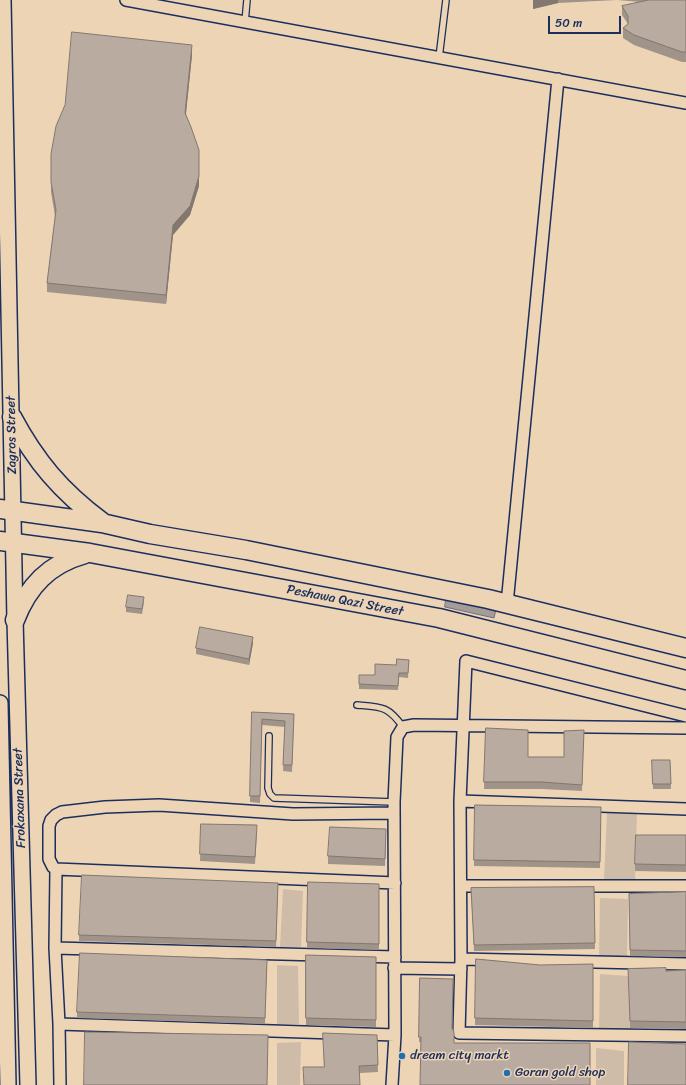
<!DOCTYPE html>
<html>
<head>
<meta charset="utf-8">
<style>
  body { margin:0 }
  #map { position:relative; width:686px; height:1085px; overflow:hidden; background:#edd4b5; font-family:Sriracha,sans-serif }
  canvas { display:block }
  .scale { position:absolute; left:548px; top:16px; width:73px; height:18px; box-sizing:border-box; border:2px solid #1b2f5e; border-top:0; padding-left:5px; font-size:12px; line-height:14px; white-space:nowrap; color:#1b2f5e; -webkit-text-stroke:3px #edd4b5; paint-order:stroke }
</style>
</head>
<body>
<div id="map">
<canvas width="686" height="1085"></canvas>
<div class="scale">50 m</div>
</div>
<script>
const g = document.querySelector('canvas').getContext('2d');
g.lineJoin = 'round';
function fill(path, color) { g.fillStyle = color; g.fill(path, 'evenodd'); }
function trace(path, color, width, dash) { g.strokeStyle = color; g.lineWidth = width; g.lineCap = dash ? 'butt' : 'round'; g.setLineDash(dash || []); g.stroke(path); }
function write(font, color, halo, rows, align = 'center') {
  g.font = font + ' Sriracha,sans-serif'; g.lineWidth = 3; g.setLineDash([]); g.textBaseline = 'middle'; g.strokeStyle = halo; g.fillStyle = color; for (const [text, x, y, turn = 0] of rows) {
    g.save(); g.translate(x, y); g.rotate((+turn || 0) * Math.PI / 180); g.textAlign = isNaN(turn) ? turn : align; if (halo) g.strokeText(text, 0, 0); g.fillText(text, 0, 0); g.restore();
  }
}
fill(new Path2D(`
  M607,812l30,1 -2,69 -31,-1z
  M283,889l20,2 -2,56h-21z
  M600,898l28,1 -1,58 -28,-1z
  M277,965l21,1 1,58h-22z
  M600,974l28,2 2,59 -31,-4z
  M301,1042l-1,43h-23v-42z
  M596,1048l28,3v34h-28z`), '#cfbca8');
const water = new Path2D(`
  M446,599l50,10 -2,9 -49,-11z`);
fill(water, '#a59b97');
trace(water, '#6e7080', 1);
const service = new Path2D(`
  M245,22l2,-22
  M439,58l7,-58
  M357,705c25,2 31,1 46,22
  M269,736l-1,52 2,6 4,4 120,4`);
const minor = new Path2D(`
  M126,0l560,103
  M507,604l51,-525
  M686,716l-220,-55 -6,140 1,158 -2,74 227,3
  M460,801l226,8
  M56,869l339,14
  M461,886h225
  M55,948l340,9
  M461,959l225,5
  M394,968l67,1
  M59,1024l336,11
  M60,1085l-1,-61 -4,-76 1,-79 -3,-2 -4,-8v-33l2,-6 5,-5 6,-3 43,-5 54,-2 134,9 101,-1
  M392,1085l3,-50 -1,-233 3,-65 6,-10 11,-2 272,3`);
const secondary = new Path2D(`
  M3,0l12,620 13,465
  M0,703l8,382`);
const trunk = new Path2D(`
  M12,417c24,45 49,74 90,105
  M0,509l102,14 48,11 96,16 242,49 198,49
  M0,541l90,12 349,65 247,62
  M15,620c13,-34 34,-56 70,-66`);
trace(service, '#1b2f5e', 8);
trace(minor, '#1b2f5e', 14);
trace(secondary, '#1b2f5e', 18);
trace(trunk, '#1b2f5e', 21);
trace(service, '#edd4b5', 5.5);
trace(minor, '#edd4b5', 11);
trace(secondary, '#edd4b5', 15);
trace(trunk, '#edd4b5', 18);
fill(new Path2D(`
  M533,0h153v62h-4l-48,-17 -11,-7v-10l5,-4 -6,-9v-9l18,-4 -23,-2 -59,3 -25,6z
  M192,55l-6,59 13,36v36l-9,29 -17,20 -7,69 -119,-12v-9l8,-67 -4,-24v-38z
  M144,602l-2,12 -16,-2v-5z
  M253,643l-4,22 -53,-11v-6z
  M409,660l-1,18 -9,-1 -1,13 -39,-1v-14h16z
  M252,712l42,2 -2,58 -9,-1 2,-44 -23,-2 -2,78 -10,-1z
  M486,728l42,29h36l20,-27 -2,61 -40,-2h-58z
  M652,760h18l1,29h-18z
  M475,805l126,2 -1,61 -126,-2z
  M201,824l56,9 -2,31 -55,-3z
  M686,835v37l-51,-1v-7z
  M386,836l-1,30 -57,-2v-8z
  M308,882l71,2v66l-72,-2z
  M278,883l-2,64 -197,-6v-6z
  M594,887l1,62 -121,2 -3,-63z
  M686,892v65l-56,-1 -1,-62z
  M306,955l70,2v70l-70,-2z
  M476,959l64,6 53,-1v64l-118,-3z
  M267,960l-2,64 -188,-6v-6z
  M628,969l38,2 20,-1v59l-56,-1z
  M420,978l1,64h-2z
  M377,1035l1,37 -18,1 -36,-6z`), '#9f938a');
fill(new Path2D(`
  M533,0h25v3l-25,6z
  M192,45v10l-7,67v-9z
  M199,176v10l-9,29 -17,20 -7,69v-9l7,-70z
  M253,637v6l-4,22v-6z`), '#827870');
const building = new Path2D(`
  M649,0h37v52h-4l-48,-17 -11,-7 5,-4v-8l-6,-10z
  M72,32l120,13 -7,68 6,14 8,23v26l-9,30 -17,19 -7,70 -119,-12 9,-73 -5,-28v-28l5,-28 9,-21z
  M128,595l16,2 -2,12 -16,-2z
  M200,627l53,10 -4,22 -53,-11z
  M397,659l12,1 -1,13h-9l-1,13 -39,-2v-9h16v-11l21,1z
  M252,712l42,2 -2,51h-9l2,-44 -23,-2 -2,77h-10z
  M486,728l42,2v27h36v-26l20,-1 -2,55 -40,-3h-58z
  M652,760h18l1,24h-18z
  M475,805l126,2 -1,55 -126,-2z
  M201,824l56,1 -2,32 -55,-3z
  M330,827l56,2 -1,30 -57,-3z
  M636,835h50v30l-51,-1z
  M82,875l196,8 -2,58 -197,-6z
  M308,882l71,2v60l-72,-2z
  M594,887l1,56 -121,2 -3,-57z
  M686,892v59l-56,-1 -1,-56z
  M80,953l187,7 -2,58 -188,-6z
  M306,955l70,2v63l-70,-2z
  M476,959l64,6 53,-1v57l-118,-3z
  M666,968v3l20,-1v52l-56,-1 -2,-52z
  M420,978l33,1 -1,49 2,4v11h136v42h-170l1,-48h-2z
  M85,1032l183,3 -1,50h-183z
  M323,1033l54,2 1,30 -19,1 1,19h-56l-1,-18h21z
  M629,1042l57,2v41h-58z`);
fill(building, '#b9aba0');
trace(building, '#827870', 1);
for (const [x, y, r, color] of [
  [402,1056,4,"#1f6fb2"],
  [507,1073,4,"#1f6fb2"]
]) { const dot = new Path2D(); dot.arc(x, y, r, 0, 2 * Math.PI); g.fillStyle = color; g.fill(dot); trace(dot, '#edd4b5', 1.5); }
write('13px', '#1b2f5e', '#edd4b5', [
  ["Zagros Street",12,435,-91],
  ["Peshawa Qazi Street",345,601,11],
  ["Frokaxana Street",20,798,-92]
]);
write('13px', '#1b2f5e', '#edd4b5', [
  ["dream city markt",410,1056],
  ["Goran gold shop",515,1073]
], 'left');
</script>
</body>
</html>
